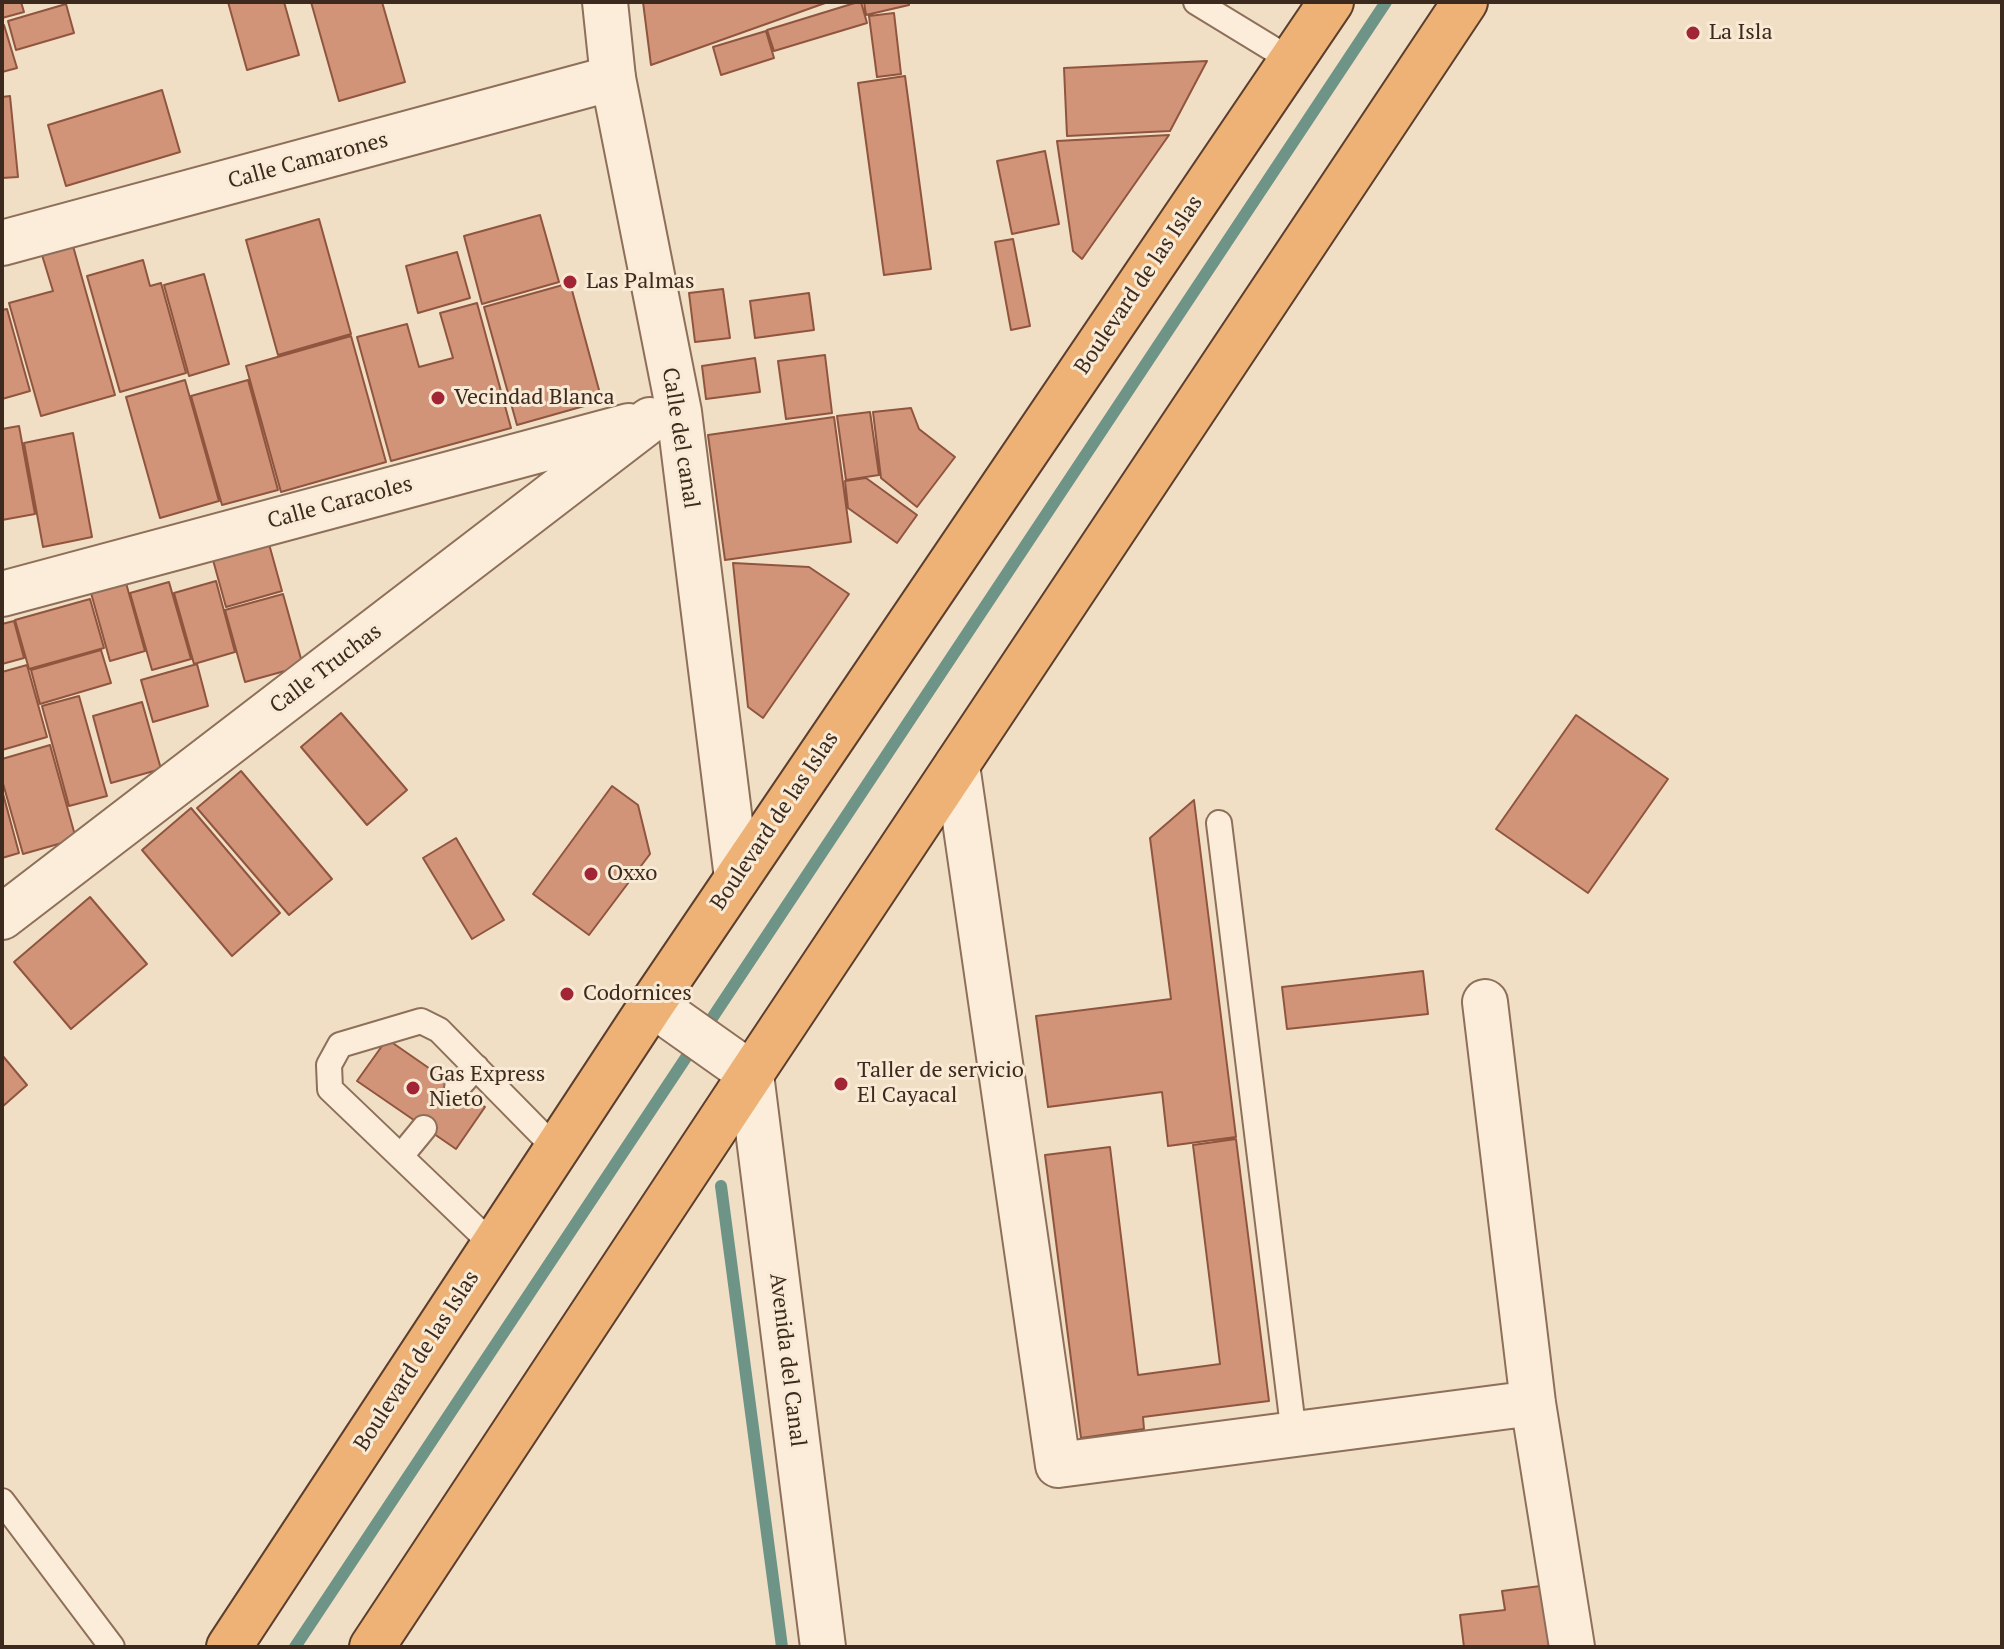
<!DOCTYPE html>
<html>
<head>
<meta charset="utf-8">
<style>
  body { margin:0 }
  #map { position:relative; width:2004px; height:1649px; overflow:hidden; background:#f1dfc5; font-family:"PT Serif",serif }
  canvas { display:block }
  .frame { position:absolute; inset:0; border:4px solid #3d2a1e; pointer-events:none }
</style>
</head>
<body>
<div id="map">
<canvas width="2004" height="1649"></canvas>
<div class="frame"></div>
</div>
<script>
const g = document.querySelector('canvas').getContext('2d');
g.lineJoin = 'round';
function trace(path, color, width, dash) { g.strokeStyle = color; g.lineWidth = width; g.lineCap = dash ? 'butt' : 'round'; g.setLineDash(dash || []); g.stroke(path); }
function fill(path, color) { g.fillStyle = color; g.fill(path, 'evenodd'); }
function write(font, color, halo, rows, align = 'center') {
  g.font = font + ' "PT Serif",serif'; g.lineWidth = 6; g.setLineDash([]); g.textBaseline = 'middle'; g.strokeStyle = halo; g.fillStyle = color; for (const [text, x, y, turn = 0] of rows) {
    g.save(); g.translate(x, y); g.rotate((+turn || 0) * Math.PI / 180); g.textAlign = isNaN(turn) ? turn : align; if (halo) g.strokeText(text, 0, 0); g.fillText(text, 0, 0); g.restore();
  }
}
trace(new Path2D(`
  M721,1186l61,461
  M295,1647l1091,-1645`), '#6d9486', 12);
const building = new Path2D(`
  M2,2h19l3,10 -22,6z
  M228,2h56l15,53 -52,15z
  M311,2h71l23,80 -66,19z
  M643,2h185l-177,63z
  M858,2h3l6,21 -93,28 -7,-21z
  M864,2h45v3l-43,10z
  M66,4l8,29 -58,17 -8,-29z
  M894,13l7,61 -24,3 -8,-61z
  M2,25h2l13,43 -15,4z
  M766,31l8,27 -53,17 -8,-28z
  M1207,61l-37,70 -103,5 -3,-68z
  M905,76l26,193 -47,6 -26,-192z
  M162,90l18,62 -114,34 -18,-61z
  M10,96l8,81 -16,1v-81z
  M1169,135l-87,124 -9,-8 -16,-110z
  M1045,151l14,73 -47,10 -15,-73z
  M540,215l19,67 -77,22 -18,-68z
  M319,219l32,115 -73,21 -32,-115z
  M1013,239l17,87 -19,4 -16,-88z
  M73,246l42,149 -74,21 -32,-113 44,-12 -11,-36z
  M457,252l13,46 -52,15 -12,-47z
  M143,260l7,26 11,-3 25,90 -66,19 -33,-116z
  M204,274l25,90 -40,12 -25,-91z
  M570,283l32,118 -85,24 -33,-118z
  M723,289l7,49 -35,4 -6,-49z
  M809,293l5,37 -59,8 -5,-37z
  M477,303l34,125 -120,33 -34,-124 50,-13 12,43 34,-9 -13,-45z
  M7,309l23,82 -28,8v-89z
  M351,336l35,126 -105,30 -35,-126z
  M825,355l7,58 -46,6 -8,-58z
  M755,358l5,34 -54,7 -4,-33z
  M185,380l34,121 -59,17 -34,-121z
  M248,380l30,110 -56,15 -31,-109z
  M911,408l8,21 36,28 -38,50 -36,-29 -8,-66z
  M870,412l9,63 -33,5 -9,-64z
  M834,417l17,125 -126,18 -17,-125z
  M19,426l16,88 -33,6v-91z
  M73,433l19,104 -49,10 -19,-104z
  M866,478l51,37 -20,28 -49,-35 -3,-27z
  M269,544l13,47 -56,16 -13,-47z
  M733,563l76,4 40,27 -86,124 -15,-11z
  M216,581l19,71 -41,12 -20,-71z
  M169,582l22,77 -39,11 -22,-77z
  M126,583l19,68 -35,10 -19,-68z
  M283,594l20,72 -58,16 -20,-72z
  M90,599l14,49 -75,21 -14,-49z
  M14,621l10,37 -22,6v-40z
  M101,650l10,33 -71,21 -9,-34z
  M197,664l11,42 -55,16 -12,-42z
  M27,665l20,72 -45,13v-78z
  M79,696l28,100 -38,10 -27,-100z
  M142,702l19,67 -50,14 -18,-67z
  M341,713l66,77 -40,35 -66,-78z
  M1576,715l92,64 -80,114 -92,-64z
  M50,745l26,94 -53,15 -21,-74v-21z
  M241,771l91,108 -43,36 -92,-107z
  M612,786l26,19 12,49 -61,81 -56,-41z
  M2,790l17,63 -17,5z
  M1194,800l42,337 -68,9 -6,-54 -114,15 -12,-91 135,-17 -21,-161z
  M191,808l89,105 -48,43 -90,-106z
  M456,838l48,82 -32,19 -49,-81z
  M90,897l57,67 -76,65 -57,-67z
  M1423,971l5,43 -141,15 -5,-42z
  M387,1039l98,68 -29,42 -99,-68z
  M2,1055l25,30 -25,22z
  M1236,1139l33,262 -126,16 1,12 -63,9 -36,-283 65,-8 28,228 82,-11 -27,-219z
  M1548,1585l8,62h-92l-4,-32 45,-5 -3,-19z`);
fill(building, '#d29479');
trace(building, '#8f553e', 2);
const service = new Path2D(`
  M1196,2l95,58
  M1219,823l75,612
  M457,1088l19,-21
  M401,1156l23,-28
  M493,1245l-163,-156 -1,-24 11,-20 81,-24 18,9 117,119
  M2,1501l110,146`);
const minor = new Path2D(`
  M2,243l611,-165
  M2,594l627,-168
  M957,765l101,700 475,-62
  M2,917l648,-497
  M1485,1002l48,401 39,244`);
const tertiary = new Path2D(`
  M605,2l8,76 66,334 58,466
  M652,1004l99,70 72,573`);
const trunk = new Path2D(`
  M229,1647l423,-643 679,-1002
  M372,1647l379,-573 714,-1072`);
trace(service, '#8e6f5a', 28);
trace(minor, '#8e6f5a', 48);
trace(tertiary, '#8e6f5a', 48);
trace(trunk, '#5b3e2e', 48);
trace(service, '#fbedd9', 24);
trace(minor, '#fbedd9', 44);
trace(tertiary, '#fbedd9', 44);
trace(trunk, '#eeb276', 44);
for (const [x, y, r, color] of [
  [1693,33,8,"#a12534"],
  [570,282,8,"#a12534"],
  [438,398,8,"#a12534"],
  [591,874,8,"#a12534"],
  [567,994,8,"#a12534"],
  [841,1084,8,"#a12534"],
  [413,1088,8,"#a12534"]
]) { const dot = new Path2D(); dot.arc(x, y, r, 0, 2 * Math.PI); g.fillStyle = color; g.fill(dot); trace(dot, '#f8ead5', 3); }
write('22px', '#3d2a1e', '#f8ead5', [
  ["La Isla",1709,33],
  ["Las Palmas",586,282],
  ["Vecindad Blanca",454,398],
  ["Oxxo",607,874],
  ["Codornices",583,994],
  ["Taller de servicio",857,1071],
  ["El Cayacal",857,1096],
  ["Gas Express",429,1075],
  ["Nieto",429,1100]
], 'left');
write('22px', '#3d2a1e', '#f8ead5', [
  ["Calle Camarones",308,161,-15],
  ["Boulevard de las Islas",1139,285,-56],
  ["Calle del canal",680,438,81],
  ["Calle Caracoles",340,503,-15],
  ["Calle Truchas",326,669,-37],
  ["Boulevard de las Islas",775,821,-56],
  ["Avenida del Canal",787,1360,83],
  ["Boulevard de las Islas",417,1361,-57]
]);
</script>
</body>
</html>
